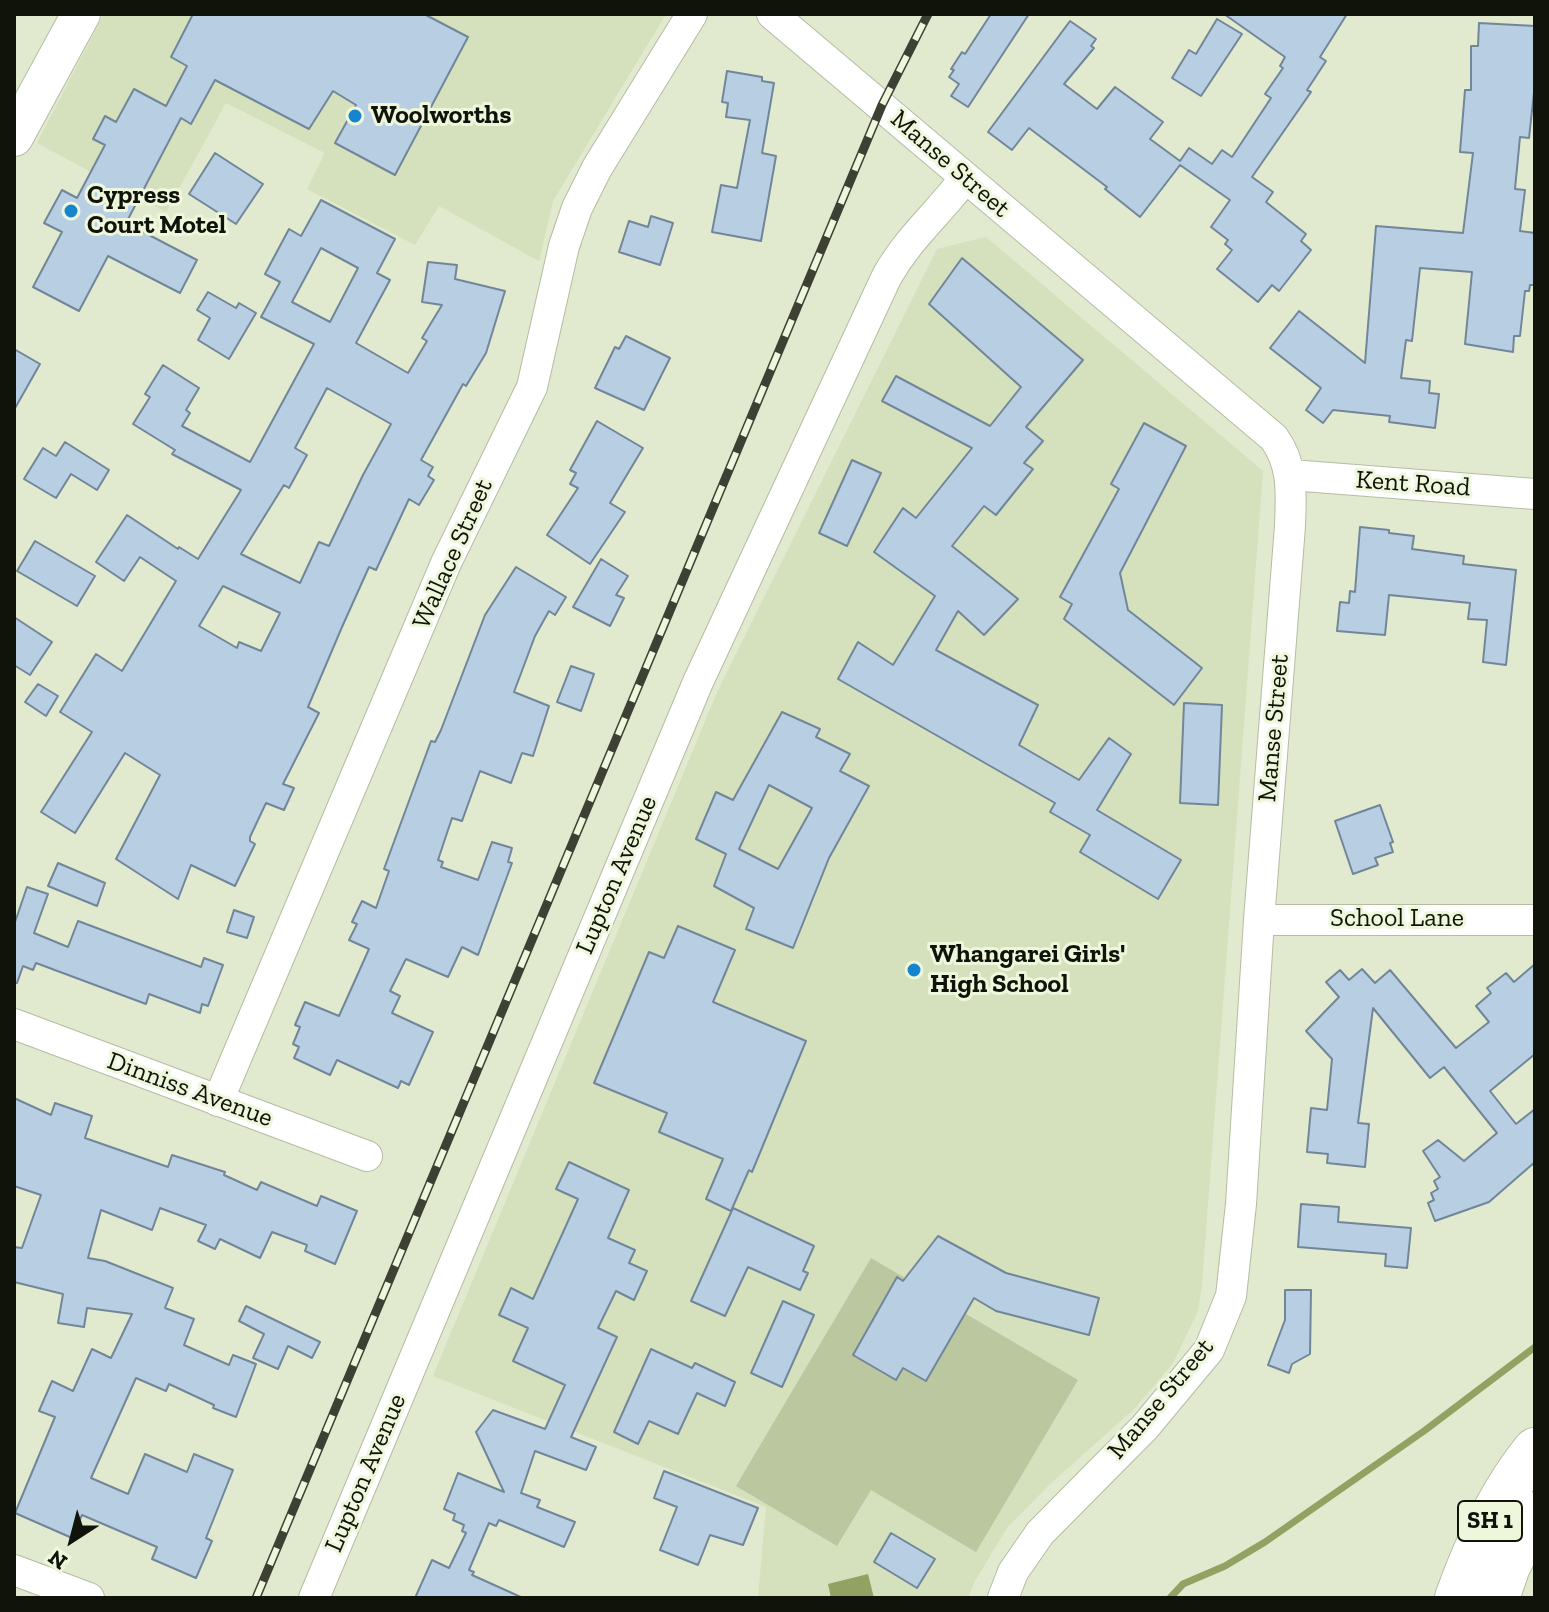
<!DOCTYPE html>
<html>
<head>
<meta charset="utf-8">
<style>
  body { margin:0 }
  #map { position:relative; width:1549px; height:1612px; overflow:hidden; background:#e1e9ce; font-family:"Zilla Slab",serif }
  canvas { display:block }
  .frame { position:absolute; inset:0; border:16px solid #10130a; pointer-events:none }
  .north { position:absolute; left:32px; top:1500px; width:80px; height:80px; -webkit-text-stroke:6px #eef7db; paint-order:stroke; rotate:216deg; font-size:22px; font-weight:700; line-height:32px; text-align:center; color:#10130a }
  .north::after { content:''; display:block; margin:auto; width:28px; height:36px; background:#10130a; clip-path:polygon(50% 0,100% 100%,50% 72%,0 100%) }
</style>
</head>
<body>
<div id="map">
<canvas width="1549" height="1612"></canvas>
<div class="frame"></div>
<div class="north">N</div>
</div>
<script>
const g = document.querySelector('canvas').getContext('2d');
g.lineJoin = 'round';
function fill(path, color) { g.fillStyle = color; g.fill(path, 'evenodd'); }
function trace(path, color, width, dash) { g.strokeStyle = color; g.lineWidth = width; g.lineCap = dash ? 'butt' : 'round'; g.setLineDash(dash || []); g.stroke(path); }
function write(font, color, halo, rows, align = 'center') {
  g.font = font + ' "Zilla Slab",serif'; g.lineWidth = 6; g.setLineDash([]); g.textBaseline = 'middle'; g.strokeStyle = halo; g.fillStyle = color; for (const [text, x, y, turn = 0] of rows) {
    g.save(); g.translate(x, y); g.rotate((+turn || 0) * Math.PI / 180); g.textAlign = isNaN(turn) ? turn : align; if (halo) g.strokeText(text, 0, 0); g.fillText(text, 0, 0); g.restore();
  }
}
fill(new Path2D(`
  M104,14h562l-113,187 -14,60 -100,-55 -24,39 -108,-56 18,-36 -99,-50 -60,109 -129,-69z
  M986,237l277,234 -61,813 -4,27 -25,52 -39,46 -85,76 -42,43 -32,53 -7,17h-210l8,-91 -333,-131 285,-686 219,-441z`), '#d5e0bd');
fill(new Path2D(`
  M871,1258l207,122 -102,172 -105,-62 -34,56 -101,-60z`), '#bbc79e');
fill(new Path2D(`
  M868,1574l6,24h-43l-3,-14z`), '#91a262');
trace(new Path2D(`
  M1170,1598l13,-14 42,-18 40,-24 159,-111 111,-84`), '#91a262', 7);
const building = new Path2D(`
  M193,14h231l44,23 -73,138 -60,-32 21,-38 -23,-14 -24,38 -94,-49 -24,44 -10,-6 -55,105 71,37 -17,33 -72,-37 -29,55 -46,-24 29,-55 -18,-9 18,-33 15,8 28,-53 -12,-6 12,-23 11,6 18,-33 32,17 21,-40 -16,-9z
  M991,14h38l-61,93 -17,-11 8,-12 -10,-7 5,-7 -3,-1 11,-17 3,2z
  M1224,14h123l-27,43 6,4 -19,29 4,2 -59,85 21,15 -7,10 40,32 -5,7 10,9 -32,41 -7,-6 -14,17 -41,-33 15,-19 -7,-6 3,-4 -17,-13 19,-27 -50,-35 -40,52 -35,-28 2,-2 -78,-59 -17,22 -24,-18 82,-111 26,18 -5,7 3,2 -30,36 33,25 18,-22 48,35 -13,17 30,22 9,-13 23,16 10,-14 10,7 39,-59 -6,-4 18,-26 -3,-2 5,-9z
  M1217,19l25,15 -41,62 -29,-18 17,-28 7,4z
  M1479,23l56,3v57l-6,55 -9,-1 -5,52 10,1 -5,41 15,2v52h-5l-1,6h-4l-5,45h-6l-1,16 -48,-8 7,-72 -52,-4 -8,73 -6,-1 -5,38 29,3 -1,12 10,1 -4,34 -46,-6 1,-6 -57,-6 -10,13 -17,-13 15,-22 -51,-40 29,-37 66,52 11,-137 87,7 10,-80 -13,-1 5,-62h6v-44h7z
  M727,71l35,6v4l12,2 -12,70 14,3 -15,85 -49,-9 9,-47 16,3 13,-68 -24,-3 2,-14 -6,-1z
  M215,153l48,31 -27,40 -47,-30z
  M321,200l74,39 -18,34 13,7 -34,63 52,30 19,-32 -5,-3 20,-33 -20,-3 6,-40 29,3 -2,14 50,12 -19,62 -20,33 -3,-2 -42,76 12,7 -5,9 6,4 -15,25 -10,-6 -33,71 -7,-3 -27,60 -34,80 11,6 -36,71 11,4 -10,22 -18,-7 -16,34v4l5,3 -20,42 -44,-21 -13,34 -62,-40 44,-84 -35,-22 -50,80 -34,-21 51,-80 -32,-20 36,-58 26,17 54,-90 -36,-24 -16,24 -28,-19 31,-47 51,34 1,-2 19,12 43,-69 -69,-36 3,-4 -42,-26 17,-27 -5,-3 18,-29 36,23 -13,22 4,3 -8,13 68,36 64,-118 -53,-27 19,-35 -15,-8 24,-45 12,7zM321,248l37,20 -28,54 -38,-20zM327,388l64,36 -28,51 -34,71 -10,-4 -19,41 -59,-29 43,-69 5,3 18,-33 -12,-7zM223,586l57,27 -19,38 -22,-9 -2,6 -38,-22z
  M651,216l22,7 -13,42 -41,-13 10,-31 19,6z
  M962,258l121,102 -57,67 17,14 -19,22 9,6 -37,46 -12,-9 -32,40 66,53 -34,36 -26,-24 -22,39 102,55 -19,40 60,35 30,-42 22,16 -34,56 84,50 -23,39 -78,-47 10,-17 -40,-23 5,-9 -217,-124 20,-37 35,23 42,-69 -61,-44 29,-44 13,10 56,-70 -90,-47 14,-25 94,50 31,-39 -92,-83z
  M208,292l28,16 3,-5 17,10 -27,46 -31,-19 12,-22 -13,-8z
  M626,336l44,22 -26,52 -49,-22 20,-41 4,2z
  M14,349l26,15 -26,46z
  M597,421l46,27 -33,55 15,9 -35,52 -43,-29 31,-47 -8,-4 6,-11 -6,-3z
  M1144,423l42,23 -66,127 8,37 74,58 -28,37 -110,-86 8,-15 -12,-7 59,-108 -8,-5z
  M65,442l44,28 -12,20 -26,-16 -15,24 -32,-19 19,-31 13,8z
  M852,460l29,13 -34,73 -28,-13z
  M1360,527l29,3v3l25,3 -2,13 52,7 -1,8 53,6 -10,95 -23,-3 4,-42 -19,-1 2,-16 -81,-8 -4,40 -48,-4 3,-29 9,1 1,-12 5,1z
  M35,541l60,35 -18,30 -60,-35z
  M601,559l27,17 -12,19 8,3 -14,28 -37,-19z
  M516,567l50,30 -11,18 -6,-4 -14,25 -21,56 35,14 -16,50 -11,-3 -11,30 -31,-12 -18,50 -10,-3 -14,42 5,2 -2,5 37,13 14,-38 20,6 -4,14 4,1 -34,92 -16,-8 -14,30 -42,-18 -16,32 10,5 -8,17 41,19 -24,53 -8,-4 -3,7 -61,-28 -7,15 -36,-17 5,-11 -6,-3 7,-17 -5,-2 10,-23 34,14 30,-67 -20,-9 8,-16 -5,-2 10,-21 14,7 13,-37 -5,-2 47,-128 4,1 6,-12 44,-115z
  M14,617l38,25 -22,33 -16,-10z
  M571,666l23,8 -13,37 -24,-9z
  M38,684l20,12 -12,20 -21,-14z
  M1184,703l38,2 -4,100 -38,-2z
  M782,712l38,17 -4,8 34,17 -10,17 29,15 -40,72 -36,90 -47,-19 8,-21 -40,-22 12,-32 -30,-15 20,-47 17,8zM769,785l43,23 -34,61 -39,-20z
  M1380,805l13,37 -3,1 3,9 -18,6 3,7 -25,9 -18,-53z
  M58,863l47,20 -8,23 -49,-20z
  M27,887l21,7 -14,39 34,14 10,-26 123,46 3,-9 19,7 -15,41 -6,-2 -2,9 -51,-19 -3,10 -110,-41 -3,7 -10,-4 -6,17h-3v-58z
  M234,910l20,7 -7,21 -20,-6z
  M678,926l57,24 -22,52 93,39 -54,131 -3,-2 -18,41 -25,-12 17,-40 -64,-27 8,-19 -73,-30 55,-131 15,6z
  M1535,964v90l-45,37 26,33 19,-15v53l-46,40 -54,19 -7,-18 6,-3 -3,-7 7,-4 -4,-8 6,-4 -17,-26 15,-11 26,21 33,-28 -53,-66 -14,11 -57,-70 -15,115 11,1 -4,43 -38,-4 1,-9 -21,-2 4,-44 16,2 5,-51 -26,-28 33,-34 -13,-15 14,-12 9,10 13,-11 13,14 15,-13 66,78 33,-26 -13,-16 15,-13 -4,-5 19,-15 8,9z
  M14,1098l37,17 4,-12 37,13 -7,22 83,29 4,-12 53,17 -1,3 33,15 4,-8 56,24 4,-10 36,15 -22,53 -30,-13 2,-6 -35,-13 -12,26 -40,-19 -5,10 -17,-8 8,-16 -46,-17 -8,22 -51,-20 -13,48 17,3 68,27 -8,20 29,11 -10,26 45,20 4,-10 23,9 -20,53 -23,-9 1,-3 -45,-21 -3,7 -30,-13 -45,100 37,16 17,-40 42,18 7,-18 39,16 -27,68 6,3 -16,37 -44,-19 5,-12 -75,-32 -10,23 -57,-25 40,-96 -16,-6 13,-30 21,10 19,-42 19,9 21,-44 -45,-6 -3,19 -26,-4 5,-29 -49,-12v-35l8,1 19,-53 -27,-9z
  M569,1162l60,28 -21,48 27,12 -6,13 18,8 -13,29 -18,-9 -18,37 19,9 -46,100 25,10 -10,23 -51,-19 -14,42 19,7 -3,7 38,15 -11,25 -65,-27 -3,6 -7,-3 -20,47 5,2 -2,3 51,23h-108l17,-38 17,8 17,-35 -4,-2 2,-6 -11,-5 2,-6 -11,-5 14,-36 46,19 -28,-60 17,-22 52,19 20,-44 -52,-24 15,-33 -29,-13 12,-27 22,11 45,-100 -22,-10z
  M1301,1204l38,3 -1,15 73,6 -4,40 -22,-2 1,-12 -88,-7z
  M733,1208l81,38 -11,25 5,2 -8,17 -52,-23 -23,49 -34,-15z
  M938,1236l68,37 93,25 -10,37 -93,-24 -22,-13 -48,83 -23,-13 -7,12 -43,-25 44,-78 6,4z
  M1285,1290h26l-1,64 -18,10 -3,9 -21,-8 17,-45z
  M783,1301l31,14 -32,72 -31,-14z
  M246,1306l74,36 -8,16 -24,-12 -10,23 -25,-11 11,-24 -25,-13z
  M651,1349l41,19 3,-5 40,19 -10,24 -28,-13 -19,41 -29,-13 -11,23 -24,-12z
  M664,1471l94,37 -15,37 -33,-10 -12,30 -38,-15 17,-43 -23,-9z
  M891,1533l44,26 -18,29 -43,-26z`);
fill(building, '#b8cfe3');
trace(building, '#718699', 2);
const minor = new Path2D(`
  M772,14l502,424c20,28 17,56 16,88l-31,394 -18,284 -10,92 -22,54 -64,77 -105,106 -27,39 -10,26
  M1291,475l244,19
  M1259,920h276
  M14,1024l353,132
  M218,1101l228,-538 86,-176 32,-141 13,-38 20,-40 95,-154
  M14,1570l75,28
  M314,1598l384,-916 189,-406c23,-40 52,-63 78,-98`);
const major = new Path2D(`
  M14,137l67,-123`);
const highway = new Path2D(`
  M1457,1598c19,-53 43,-105 78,-148
  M1497,1598l11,-32 27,-52`);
trace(minor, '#b4bda2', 32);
trace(major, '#b4bda2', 40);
trace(highway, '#b4bda2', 46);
trace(minor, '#fff', 30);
trace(major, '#fff', 38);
trace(highway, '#fff', 44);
const rail = new Path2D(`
  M256,1598l626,-1493 46,-91`);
trace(rail, '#3d4134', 9);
trace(rail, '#eef7db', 6, [18]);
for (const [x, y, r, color] of [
  [355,116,8,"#1784ce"],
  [71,211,8,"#1784ce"],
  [914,970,8,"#1784ce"]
]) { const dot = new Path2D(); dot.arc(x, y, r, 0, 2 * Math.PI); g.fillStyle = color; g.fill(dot); trace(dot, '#eef7db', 3); }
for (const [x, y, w] of [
  [1490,1521,64]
]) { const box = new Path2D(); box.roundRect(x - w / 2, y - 20, w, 40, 6); g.fillStyle = '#eef7db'; g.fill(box); trace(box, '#10130a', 2); }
write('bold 24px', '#10130a', null, [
  ["SH 1",1490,1521]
]);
write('bold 26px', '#10130a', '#eef7db', [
  ["Woolworths",371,116],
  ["Cypress",87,196],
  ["Court Motel",87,226],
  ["Whangarei Girls'",930,955],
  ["High School",930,985]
], 'left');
write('26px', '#10130a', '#eef7db', [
  ["Manse Street",950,164,41],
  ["Kent Road",1413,484,4],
  ["Wallace Street",453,554,-66],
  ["Manse Street",1274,728,-85],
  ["Lupton Avenue",617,875,-67],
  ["School Lane",1397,919],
  ["Dinniss Avenue",190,1090,20],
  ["Manse Street",1161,1399,-50],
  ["Lupton Avenue",366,1473,-67]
]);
</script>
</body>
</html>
